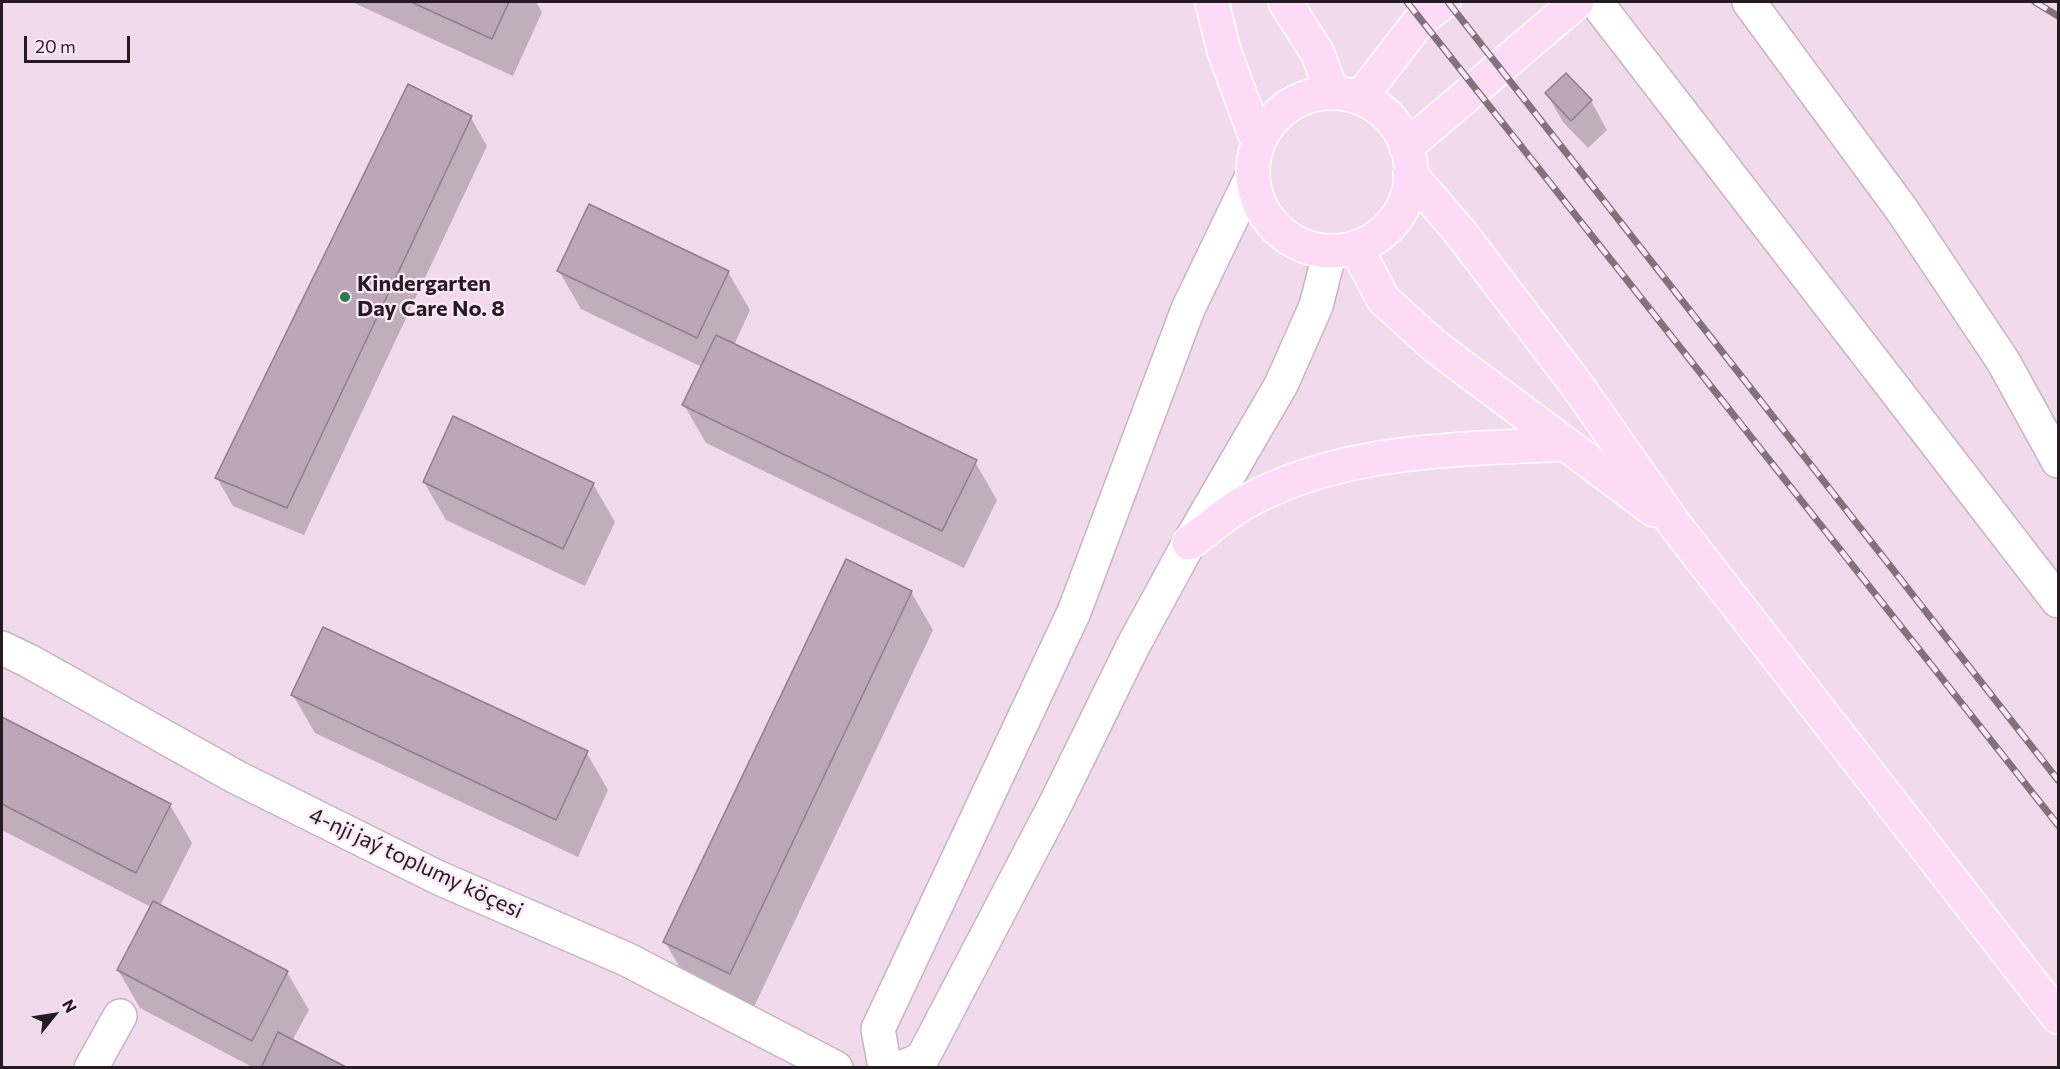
<!DOCTYPE html>
<html>
<head>
<meta charset="utf-8">
<style>
  body { margin:0 }
  #map { position:relative; width:2060px; height:1069px; overflow:hidden; background:#f0daeb; font-family:Commissioner,sans-serif }
  canvas { display:block }
  .frame { position:absolute; inset:0; border:3px solid #241c22; pointer-events:none }
  .north { position:absolute; left:24px; top:985px; width:60px; height:60px; -webkit-text-stroke:4px #fde8f9; paint-order:stroke; rotate:60deg; font-size:16px; font-weight:700; line-height:24px; text-align:center; color:#241c22 }
  .north::after { content:''; display:block; margin:auto; width:21px; height:27px; background:#241c22; clip-path:polygon(50% 0,100% 100%,50% 72%,0 100%) }
  .scale { position:absolute; left:24px; top:36px; width:106px; height:27px; box-sizing:border-box; border:3px solid #241c22; border-top:0; padding-left:8px; font-size:18px; line-height:21px; white-space:nowrap; color:#241c22; -webkit-text-stroke:4px #fde8f9; paint-order:stroke }
</style>
</head>
<body>
<div id="map">
<canvas width="2060" height="1069"></canvas>
<div class="frame"></div>
<div class="north">N</div>
<div class="scale">20 m</div>
</div>
<script>
const g = document.querySelector('canvas').getContext('2d');
g.lineJoin = 'round';
function fill(path, color) { g.fillStyle = color; g.fill(path, 'evenodd'); }
function trace(path, color, width, dash) { g.strokeStyle = color; g.lineWidth = width; g.lineCap = dash ? 'butt' : 'round'; g.setLineDash(dash || []); g.stroke(path); }
function write(font, color, halo, rows, align = 'center') {
  g.font = font + ' Commissioner,sans-serif'; g.lineWidth = 4.5; g.setLineDash([]); g.textBaseline = 'middle'; g.strokeStyle = halo; g.fillStyle = color; for (const [text, x, y, turn = 0] of rows) {
    g.save(); g.translate(x, y); g.rotate((+turn || 0) * Math.PI / 180); g.textAlign = isNaN(turn) ? turn : align; if (halo) g.strokeText(text, 0, 0); g.fillText(text, 0, 0); g.restore();
  }
}
fill(new Path2D(`
  M352,2h184l6,10 -29,64z
  M1547,94l44,7 16,29 -19,18 -25,-26z
  M471,118l16,28 -183,389 -71,-29 -16,-28z
  M559,271l169,1 22,38 -16,35 241,117 22,38 -33,68 -258,-125 -22,-38 18,-38 -121,-58z
  M424,482l169,2 22,38 -30,64 -139,-66z
  M911,592l22,38 -181,381 -65,-31 -22,-38z
  M293,695l293,57 22,38 -30,67 -263,-124z
  M2,719l168,86 22,38 -32,63 127,66 22,38 -17,31 53,27h-91l-114,-60 -22,-38 33,-63 -149,-77z`), '#0003');
const building = new Path2D(`
  M411,2h98l-17,37z
  M1566,73l26,27 -21,21 -26,-28z
  M408,84l64,32 -185,392 -72,-30z
  M589,204l140,67 -32,67 -140,-67z
  M716,335l261,125 -35,71 -260,-126z
  M453,416l141,67 -31,66 -140,-67z
  M846,559l66,32 -182,383 -67,-32z
  M323,627l265,124 -32,69 -265,-125z
  M2,717l169,87 -35,69 -134,-69z
  M153,901l135,70 -36,70 -135,-71z
  M278,1032l70,36h-87z`);
fill(building, '#bba7b7');
trace(building, '#907d8c', 1.5);
const minor = new Path2D(`
  M1596,2l462,599
  M1749,2l153,208 101,151 55,100
  M2,648l27,13 207,116 203,101 187,81 210,109
  M91,1068l29,-52
  M885,1068l-7,-39 196,-417 114,-303 65,-135
  M901,1068l21,-9 134,-256 77,-157 56,-103 92,-158 35,-79 14,-55`);
const major = new Path2D(`
  M1212,2l12,49 34,92
  M1285,2l33,52 14,39
  M1253 172a79 79 0 1 1 158 0a79 79 0 1 1-158 0Z
  M1360,98l61,-79 23,-17
  M1406,147l171,-145
  M1410,174l50,58 116,152 99,141 383,492
  M1356,247l27,52 53,48 218,163
  M1189,543c18,-13 36,-29 55,-40 98,-55 212,-53 321,-59`);
trace(minor, '#c8b3c3', 36);
trace(major, '#fff', 36);
trace(minor, '#fff', 33);
trace(major, '#fddaf6', 33);
const rail = new Path2D(`
  M1407,2l651,823
  M1448,2l610,778
  M2035,2l23,14`);
trace(rail, '#81727d', 7);
trace(rail, '#fde8f9', 4.5, [14]);
for (const [x, y, r, color] of [
  [345,297,6,"#2d7a4a"]
]) { const dot = new Path2D(); dot.arc(x, y, r, 0, 2 * Math.PI); g.fillStyle = color; g.fill(dot); trace(dot, '#fde8f9', 2); }
write('bold 22px', '#241c22', '#fde8f9', [
  ["Kindergarten",357,284],
  ["Day Care No. 8",357,309]
], 'left');
write('22px', '#241c22', '#fde8f9', [
  ["4-nji jaý toplumy köçesi",416,863,25]
]);
</script>
</body>
</html>
